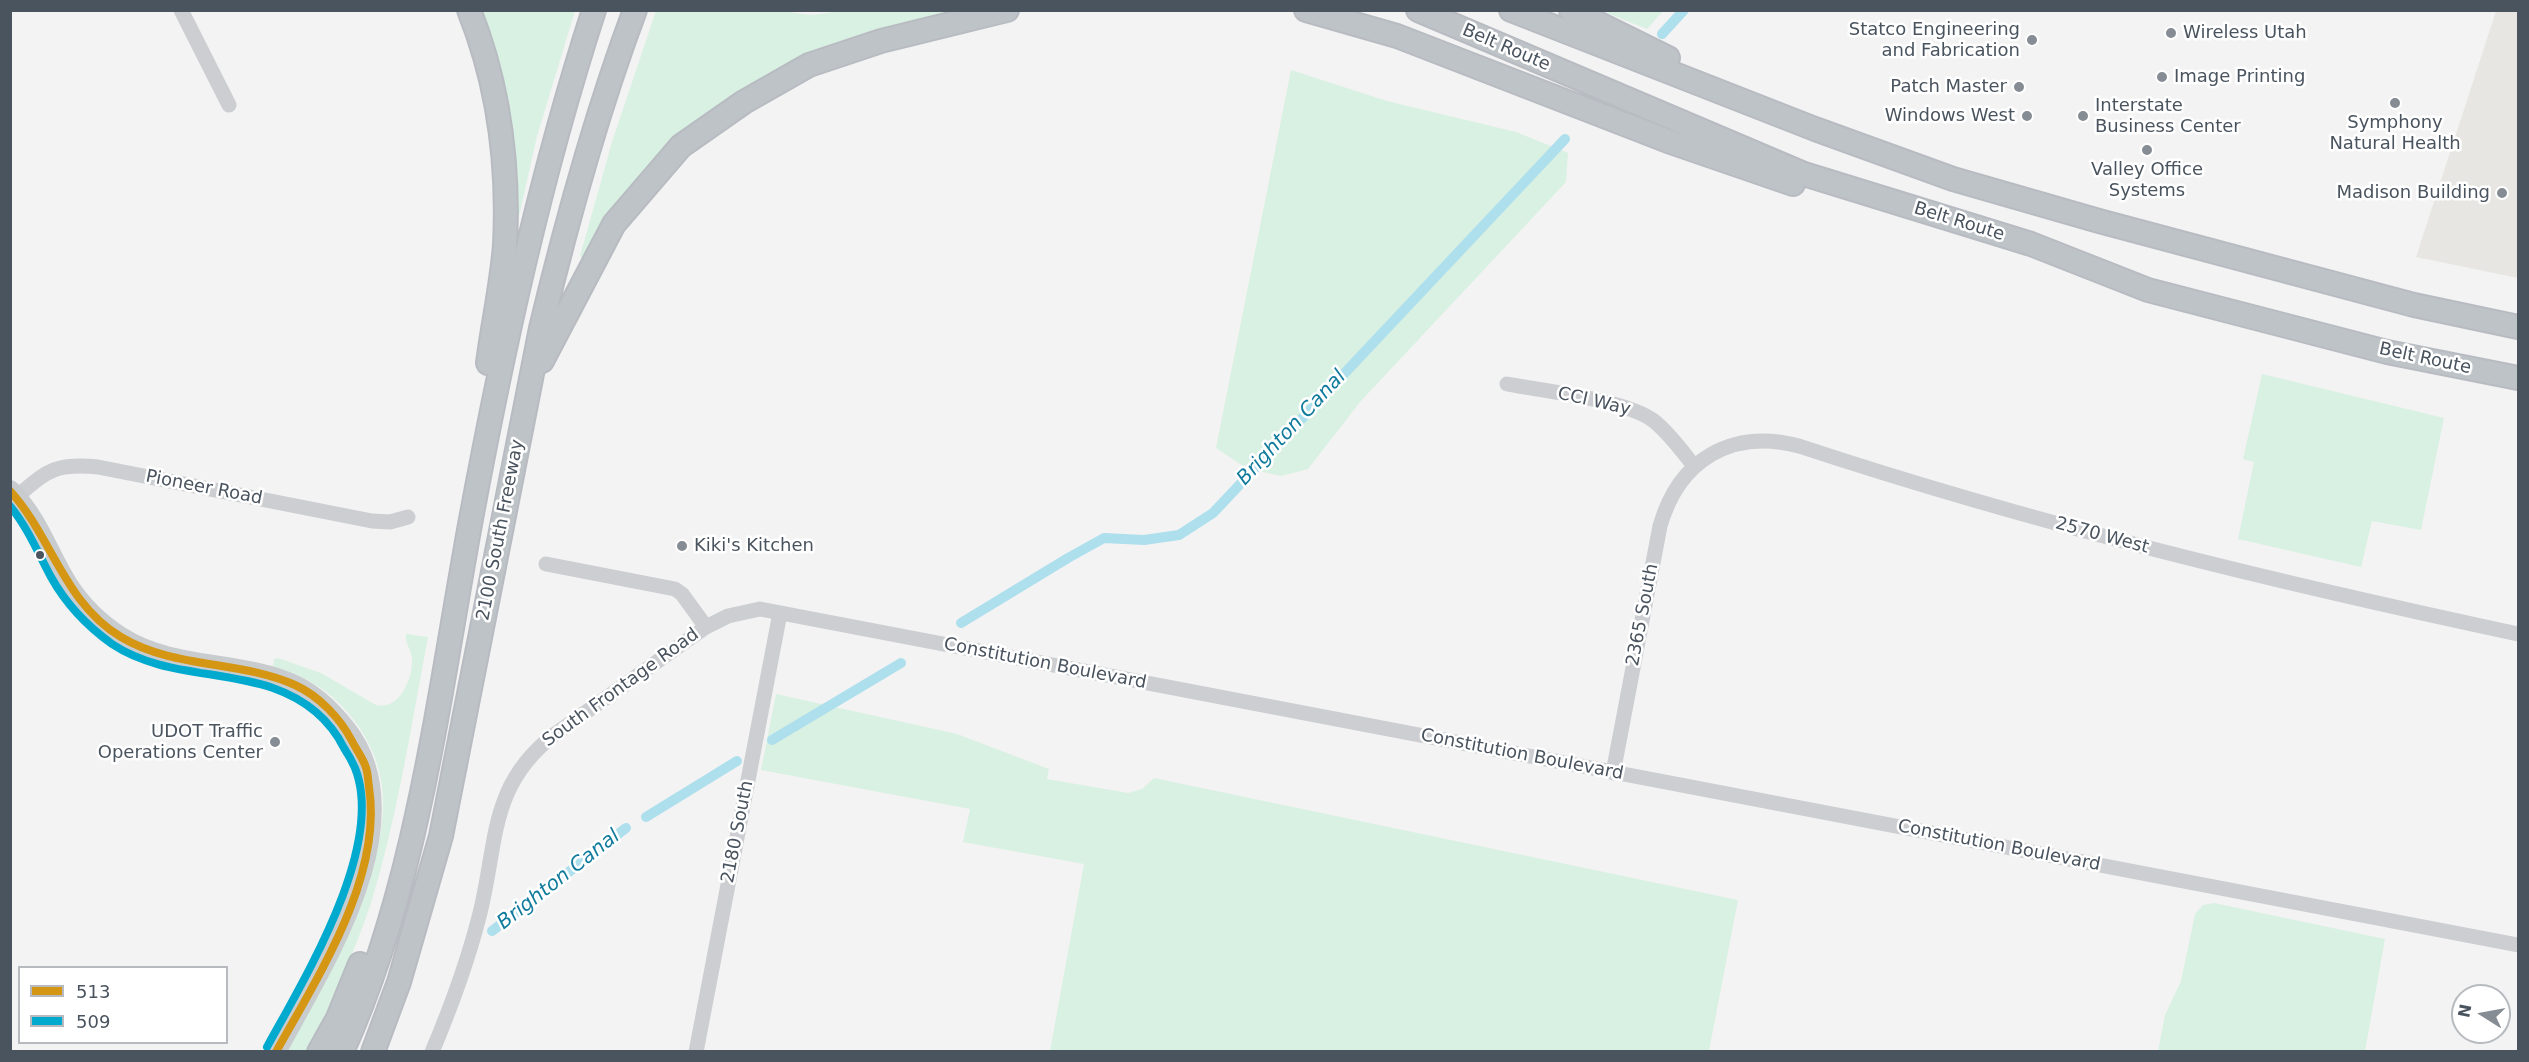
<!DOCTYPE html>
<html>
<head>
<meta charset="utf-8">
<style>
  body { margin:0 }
  #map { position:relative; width:2529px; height:1062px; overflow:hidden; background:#f3f3f3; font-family:"DejaVu Sans",sans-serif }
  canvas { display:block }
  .frame { position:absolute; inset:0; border:12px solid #4a545f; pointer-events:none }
  .legend { position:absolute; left:18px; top:966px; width:210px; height:78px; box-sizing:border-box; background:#fff; border:2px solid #b7bbbf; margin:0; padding:8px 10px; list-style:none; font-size:18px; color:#4a545f }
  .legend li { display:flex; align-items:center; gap:12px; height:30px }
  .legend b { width:30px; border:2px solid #b7bbbf }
  .north { position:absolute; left:2451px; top:984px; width:60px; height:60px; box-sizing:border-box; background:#fff; border:2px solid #b7bbbf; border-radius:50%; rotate:281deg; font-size:16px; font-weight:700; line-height:24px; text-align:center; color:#4a545f }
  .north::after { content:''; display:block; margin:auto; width:21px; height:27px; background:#858c93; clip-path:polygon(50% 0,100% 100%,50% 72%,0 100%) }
</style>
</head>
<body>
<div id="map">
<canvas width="2529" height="1062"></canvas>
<div class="frame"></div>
<ul class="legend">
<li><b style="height:8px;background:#d49613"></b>513</li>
<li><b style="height:8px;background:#00a9ce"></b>509</li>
</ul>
<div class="north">N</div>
</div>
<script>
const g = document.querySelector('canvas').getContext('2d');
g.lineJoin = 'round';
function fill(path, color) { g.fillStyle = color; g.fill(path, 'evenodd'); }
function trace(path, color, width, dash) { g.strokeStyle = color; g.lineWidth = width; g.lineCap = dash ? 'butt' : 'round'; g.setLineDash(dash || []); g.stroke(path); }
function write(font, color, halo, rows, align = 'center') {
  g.font = font + ' "DejaVu Sans",sans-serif'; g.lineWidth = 5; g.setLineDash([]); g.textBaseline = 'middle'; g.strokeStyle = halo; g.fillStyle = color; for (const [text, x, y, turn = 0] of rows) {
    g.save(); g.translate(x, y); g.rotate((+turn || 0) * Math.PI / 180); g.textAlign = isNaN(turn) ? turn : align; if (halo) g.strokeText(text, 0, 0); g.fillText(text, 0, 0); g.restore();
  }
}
fill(new Path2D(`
  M2496,11h22v267l-102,-21z`), '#e7e6e2');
fill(new Path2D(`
  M772,10l39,5 41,-5 112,1 -240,94 -139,156 -5,-5 32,-114 44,-131z
  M471,11h104l-38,125 -27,120z
  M1602,11h61l-16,18z
  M1291,70l96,31 129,31 52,21 -2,29 -206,220 -52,67 -27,7 -35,-8 -30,-20z
  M2262,374l182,44 -23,112 -49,-9 -11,46 -123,-28 16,-77 -11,-3z
  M406,634l22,3c-17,90 -31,182 -58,269 -16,48 -38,93 -59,139l-3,6h-21c16,-32 32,-65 48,-98 38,-77 79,-162 14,-239 -19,-23 -47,-41 -76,-47l1,-8 4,-1 43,15 53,31c23,9 38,-22 38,-43 1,-10 -8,-18 -6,-27z
  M776,694l181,40 92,35 -2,10 81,14 14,-4 12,-11 584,122 -29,151h-659l34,-187 -121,-22 7,-33 -209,-39z
  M2214,903l171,36 -20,112h-207l7,-36 16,-34 14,-67 8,-9z`), '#d9f1e2');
trace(new Path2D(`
  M1662,34l22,-24
  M961,623l107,-65 36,-20 40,2 35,-5 34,-22 352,-374
  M772,740l129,-77
  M646,817l91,-56
  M492,931l134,-103`), '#aedfed', 10);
const highway = new Path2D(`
  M469,10c30,75 40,154 36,235 -3,39 -12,79 -17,118
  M1306,10l91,26 271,105 125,43
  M1418,10l386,164 227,70 117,46 239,62 131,26
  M1511,10l304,119 138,50 146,42 315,84 104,22
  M1571,10l97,48
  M542,361l72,-137 67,-78 63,-44 65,-37 72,-24 126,-31
  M319,1052l19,-34 22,-54
  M342,1052c76,-170 96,-353 129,-533 32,-172 69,-342 123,-509
  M373,1052l26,-70 42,-146 100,-508c26,-108 55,-214 94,-318`);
trace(highway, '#b8bcc2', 26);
trace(new Path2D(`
  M181,10l48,95
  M1507,384c37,7 120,16 147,37 16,13 28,30 40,45
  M10,502c35,-28 40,-40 88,-35l274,54 18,1 18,-5
  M546,564l129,25 7,5 24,33
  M1613,773l47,-247c19,-66 71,-98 139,-80 236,78 476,136 719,188
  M432,1052c19,-45 36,-91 48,-139 18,-73 9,-128 75,-179l151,-107 22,-11 32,-7 1758,336
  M696,1052l84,-439`), '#ccced1', 15);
trace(new Path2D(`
  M10,490c31,32 37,62 59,96 13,20 32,38 52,51 52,33 119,23 174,48 21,10 37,26 51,44 72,92 -24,237 -70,323`), '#c9cccf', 20);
trace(highway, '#bec3c7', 22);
trace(new Path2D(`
  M10,491c42,46 54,112 111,146 53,32 118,23 174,48 24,11 45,33 57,56 4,8 10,16 13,24 3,6 3,15 4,22 14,90 -51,189 -93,265`), '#d49613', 8);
trace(new Path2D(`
  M10,506c18,22 28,47 41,71 15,27 36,49 61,67 48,32 108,26 161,44 31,11 56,30 71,60 4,6 8,13 11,20 31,78 -51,211 -88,279`), '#00a9ce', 8);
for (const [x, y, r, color] of [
  [2171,33,6,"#858c93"],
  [2032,40,6,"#858c93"],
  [2162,77,6,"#858c93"],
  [2019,87,6,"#858c93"],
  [2395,103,6,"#858c93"],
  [2027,116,6,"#858c93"],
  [2083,116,6,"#858c93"],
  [2147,150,6,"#858c93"],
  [2502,193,6,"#858c93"],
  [682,546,6,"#858c93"],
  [40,555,5,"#4a545f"],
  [275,742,6,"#858c93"]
]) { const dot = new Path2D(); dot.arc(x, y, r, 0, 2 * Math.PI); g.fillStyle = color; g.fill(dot); trace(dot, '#fff', 2); }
write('18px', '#4a545f', '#fff', [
  ["Statco Engineering",2020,30],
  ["and Fabrication",2020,51],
  ["Wireless Utah",2183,33,"left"],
  ["Image Printing",2174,77,"left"],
  ["Patch Master",2007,87],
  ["Interstate",2095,106,"left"],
  ["Business Center",2095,127,"left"],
  ["Windows West",2015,116],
  ["Symphony",2395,123,"center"],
  ["Natural Health",2395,144,"center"],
  ["Valley Office",2147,170,"center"],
  ["Systems",2147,191,"center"],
  ["Madison Building",2490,193],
  ["Kiki's Kitchen",694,546,"left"],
  ["UDOT Traffic",263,732],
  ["Operations Center",263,753]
], 'right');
write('18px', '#4a545f', '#fff', [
  ["Belt Route",1506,48,23],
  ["Belt Route",1959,222,17],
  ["Belt Route",2425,359,12],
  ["CCI Way",1594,402,13],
  ["Pioneer Road",204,488,11],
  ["2100 South Freeway",501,530,-79],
  ["2570 West",2102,536,15],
  ["2365 South",1643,615,-79],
  ["Constitution Boulevard",1045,664,11],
  ["South Frontage Road",621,688,-36],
  ["Constitution Boulevard",1522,755,11],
  ["2180 South",738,832,-79],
  ["Constitution Boulevard",1999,846,11]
]);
write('italic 20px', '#107b9c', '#fff', [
  ["Brighton Canal",1292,428,-47],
  ["Brighton Canal",559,880,-38]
]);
</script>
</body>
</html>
